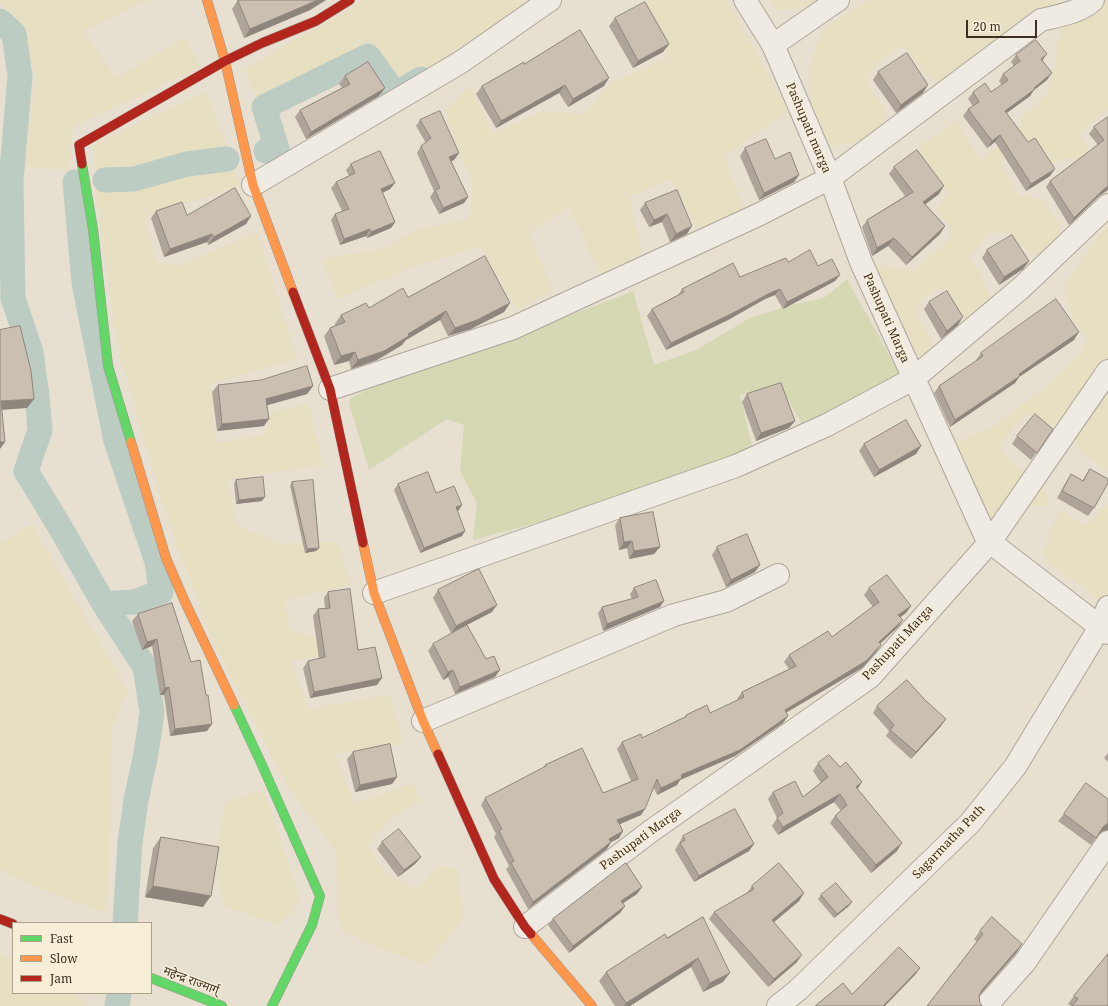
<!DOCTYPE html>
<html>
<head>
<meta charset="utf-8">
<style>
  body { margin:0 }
  #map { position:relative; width:1108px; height:1006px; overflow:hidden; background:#e7e0d1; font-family:"Noto Serif",serif }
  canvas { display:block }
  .legend { position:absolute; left:12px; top:922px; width:140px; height:72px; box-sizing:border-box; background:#f7eed8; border:1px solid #ada18e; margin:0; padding:5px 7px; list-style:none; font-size:12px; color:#3d2e20 }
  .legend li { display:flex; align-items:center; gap:8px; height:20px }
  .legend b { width:20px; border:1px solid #ada18e }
  .scale { position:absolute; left:966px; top:20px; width:71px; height:18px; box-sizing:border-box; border:2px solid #3d2e20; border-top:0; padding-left:5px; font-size:12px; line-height:14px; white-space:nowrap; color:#3d2e20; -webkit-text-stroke:3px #f7eed8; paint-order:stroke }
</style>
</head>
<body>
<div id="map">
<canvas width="1108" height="1006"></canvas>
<ul class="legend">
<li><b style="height:5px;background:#63d668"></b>Fast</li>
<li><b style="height:5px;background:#ff974d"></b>Slow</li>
<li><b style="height:5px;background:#b3261e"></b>Jam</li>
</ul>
<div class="scale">20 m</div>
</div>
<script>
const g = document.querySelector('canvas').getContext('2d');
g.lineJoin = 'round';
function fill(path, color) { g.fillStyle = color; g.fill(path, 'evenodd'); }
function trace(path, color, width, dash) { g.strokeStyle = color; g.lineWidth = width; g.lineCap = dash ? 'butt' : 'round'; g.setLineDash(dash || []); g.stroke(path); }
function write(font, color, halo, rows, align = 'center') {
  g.font = font + ' "Noto Serif","Noto Sans Devanagari",serif'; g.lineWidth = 3; g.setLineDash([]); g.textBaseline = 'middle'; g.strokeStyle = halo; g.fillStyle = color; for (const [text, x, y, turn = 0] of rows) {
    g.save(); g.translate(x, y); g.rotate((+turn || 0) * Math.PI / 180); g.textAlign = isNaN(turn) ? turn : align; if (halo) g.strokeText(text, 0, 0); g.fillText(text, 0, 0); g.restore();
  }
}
fill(new Path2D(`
  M0,0h148l-64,31 32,47 69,-41 16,30 -128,60 -5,43 -43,-3 11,-91 -15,-53 -21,-20z
  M362,0h169l-130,87 -32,-37 -13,7 -99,43 -12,-31 53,-32 41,-21z
  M646,0h81l62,112 -65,44 21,56 -45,22 -29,-55 -41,18 12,57 -41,22 -32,-69 -39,26 23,58 -36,19 -37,-63 -68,20 -75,32 -16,-41 18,-2 44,-7 34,-20 52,-10 3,-35 -12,-30 -15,-44 25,-24 23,48 49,-23 42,3 26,-31 59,-26z
  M768,0h54l-8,5 -37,6z
  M868,0h192l-11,8 -71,44 -38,31 -15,-8 -22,-30 -25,17 -12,19 21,31 -4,18 -34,14 -19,2 -18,-34 -4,-41 14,-42z
  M1099,0h9v109l-27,23 9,23 -2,11 -16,-8 -21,5 -19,-25 -32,20 8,20 11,18h10l16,5 14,24 2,17 -19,17 -20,-12 -14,-13 -17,-1 -21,23 12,21 9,21 -7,10 -17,13 -11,-12 -11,-19 -10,-1 -15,13 -3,11 7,13 10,22 -19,17 -41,-101 37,7 38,-31v-14l-14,-16 13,-17 -33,-43 42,-30 23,39 40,-28 1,-14 26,-23 9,-32 4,-36z
  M206,91l20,52 -1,9 -51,7 -76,15 -6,-29z
  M235,166l5,21 -96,29 13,46 23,3 78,-33 39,127 -87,25 6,59 49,-9 6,-22 38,-9 14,62 -96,15 11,46 40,17 59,-1 14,43 -67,15 6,29 29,11 38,-5 -2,18 -64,7 16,49 84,-14 12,49 -68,10 20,50 58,-21 5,19 -30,19 -20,25 18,28 31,15 21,-23 20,3 5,51 -37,45 -51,-18 -36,-18 -3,-78 -49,-64 -75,-148 -45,-120 -50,-173 -21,-157z
  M1108,225v246l-23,-16 -17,-19 -38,-23 -18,16 -11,16 7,15 29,20 9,12 3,13 -10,1 -14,-2 -33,37 -42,-96 43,-19 55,-41 34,-33 4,-15 -13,-15 -9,-36 34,-51z
  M1108,503v86l-6,14 -25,-20 -29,-19 -6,-12 18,-42 25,16z
  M32,524l96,167 -17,40 -3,183 -73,-27 -35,-17v-327z
  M264,790l37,110 -22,25 -57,-19 -6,-50 9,-53z
  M0,954l13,5v34h59l18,11v2h-90z`), '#e6dfc2');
fill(new Path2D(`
  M847,279l53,96 -98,50 -22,-40 -40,10 13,55 -102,38 -111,34 -67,18 4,-37 -17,-32 4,-46 -17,-6 -78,51 -20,-67 1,-5 51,-23 142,-49 90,-35 21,74 42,-15 54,-32 42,-13 32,-7z`), '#d6d7b3');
trace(new Path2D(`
  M0,21l14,13 6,42 -9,105 2,117 18,54 6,44 3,34 -14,41 34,56 44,77 41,63 7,45 -6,42 -10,46 -6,43 -5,80
  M266,151l11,-2 -13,-42 104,-51 27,38 26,-15
  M105,180l29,-1 53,-15 40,-5
  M75,182l9,101 32,158 41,121 4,30 -27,10 -30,2
  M117,1006l2,-13`), '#bcccc2', 25);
const street = new Path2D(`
  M773,45l65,-45
  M253,185l208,-123 89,-62
  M1108,371l-118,171 118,91
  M330,389l183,-61 247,-114 70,-36 211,-158c16,-4 41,-8 52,-20
  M374,593l362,-127 91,-41 86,-46 108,-91 87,-83
  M423,721l251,-106 52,-14 52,-26
  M525,927l126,-96 219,-154 120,-135 -5,-7 -124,-273 -31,-84 -57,-133 -28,-45
  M778,1006l20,-16 172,-167 45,-56 85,-140 8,-20
  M986,1006l39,-44 83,-120`);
const fast = new Path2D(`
  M82,164l11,65 15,137 23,76
  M234,705l28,60 58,131 -8,29 -40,81
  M151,978l71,28`);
const slow = new Path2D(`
  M207,0l18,61 28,124 40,107
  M131,442l35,116 19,44 49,103
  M363,543l11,50 49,128 15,33
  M531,934l61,72`);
const jam = new Path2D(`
  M82,164l-3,-19 146,-84 37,-18 54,-22 34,-21
  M293,292l37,97 33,154
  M438,754l56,125 31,48 6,7
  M0,919l13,5`);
trace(street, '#ada599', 24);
trace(fast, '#9c958a', 10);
trace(slow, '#9c958a', 10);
trace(jam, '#9c958a', 10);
trace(street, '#efebe3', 22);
trace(fast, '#63d668', 9);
trace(slow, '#ff974d', 9);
trace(jam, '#b3261e', 9);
fill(new Path2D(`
  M238,0h88l-16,10 -66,28 -12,-29z
  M615,18l54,26 -6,8 -30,16 -24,-42z
  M1016,55l27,5 4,20 -13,10 -4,6 -24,17 44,63 -24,15 -31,-49 -8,6 -24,-32 5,-7 5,-3 -5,-7 5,-7h18l11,-7 -3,-4 4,-7 11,-8 -3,-4z
  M524,64l80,22 -36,21 -9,-14 -63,35 -20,-34 6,-8z
  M878,72l45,21 -27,20 -23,-33z
  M345,76l34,20 -73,43 -11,-22 5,-7 42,-22 -3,-4z
  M1108,117l-9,79 -30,29 -23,-38 4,-6 48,-36 -9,-11 5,-7z
  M420,120l39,33 -5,7 -3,1 17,36 -4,6 -25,11 -9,-17 4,-6 -17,-38 4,-7 5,-3 -10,-17z
  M745,148l30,11 24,16 -5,7 -35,18 -19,-44z
  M351,164l44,19 -5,6 -8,4 13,29 -4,6 -24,10 -1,-2 -26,9 -9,-25 4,-6 7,-3 -11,-23 5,-6 13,-6 -3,-6z
  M894,167l45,27 -14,10 20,22 -5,8 -34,31 -18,-19 -16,10 -10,-29 5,-7 38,-24 -16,-22z
  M677,190l10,44 -17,8 -8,-20 -13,5 -9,-17 5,-7z
  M156,211l31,4 64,1 -5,8 -38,21 -1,-3 -43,15 -13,-39z
  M987,250l42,11 -6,8 -24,16 -17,-27z
  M788,262l30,4 17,15 -52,28 -8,-14 -10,4 -37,21 -62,30 -19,-34 5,-7 26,-14 4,-6 58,-12z
  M408,297l102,6 -6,9 -33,17 -23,7 -8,-16 -34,20 -4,5 -25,15 -26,9 -2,-8 -15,4 -10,-29 6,-8 5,-2v-2l6,-9z
  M929,302l29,23 -17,14 -17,-30z
  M1074,340l-55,37 -4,6 -65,44 -16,-34 5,-7 38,-25 -1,-1 5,-7z
  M218,385l95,1 -6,8 -40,11 -3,21 -47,5 -5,-39z
  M747,394l48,27 -6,7 -33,13 -14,-39z
  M1053,429l-22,31 -19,-16 5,-8z
  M864,444l57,2 -5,8 -42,23 -15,-26z
  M1090,469l4,39 -6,8 -31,-18 9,-16 5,-8 11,7z
  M236,480l26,21 -26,3 -2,-20z
  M292,482l27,66 -3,3 -11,2 -15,-67z
  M398,484l38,9 23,17 -2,1 5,25 -42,17 -26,-63z
  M620,518l40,29 -6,7 -25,5 -2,-11 -8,2 -4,-25z
  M717,547l38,25 -29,15 -14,-32z
  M634,588l26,19 -57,24 -5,-18 4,-6 30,-8 -2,-5z
  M869,588l42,18 -5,7 -6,4 3,3 -5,7 -18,17 -4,8 -14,16 -76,45 -3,10 -48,33 -55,24 -3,5 -20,10 -3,-7 -13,27 -21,9 3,7 -4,7 -8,4 -4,7 -79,60 -22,-40 3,-3 -15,-29 2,-3 -15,-29 4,-7 58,-30 2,-3 58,28 28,-12 -14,-32 5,-7 20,-4 43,-21 1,-2 24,-2 28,-13 -1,-1 5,-7 47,-23 -5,-7 5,-7 43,-18 41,-30 -9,-12z
  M438,590l54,22 -41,21 -18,-35z
  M328,592l30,58 19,35 -67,13 -7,-30 5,-7 11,-2 -6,-43 5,-7 7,-1 -1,-10z
  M172,603l35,128 -37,5 -6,-41h-4l-8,-49 -10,4 -10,-29 6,-7z
  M433,644l62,33 -40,17 -7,-17 -5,3 -15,-29z
  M877,706l64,20 -30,33 -25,-23 3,-5 -16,-18z
  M353,752l44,25 -5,7 -37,8 -8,-33z
  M1108,753v9l-4,-4z
  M818,763l22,4 22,15 -5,7 40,62 -26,22 -41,-50 5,-7 6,-5 -7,-9 -56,33 -6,-9 5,-8 -9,-19 5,-7 30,5 18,-14 -8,-12z
  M1108,799v31l-5,1 -5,4 -7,10 -33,-24 6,-7z
  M683,836l71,8 -5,7 -55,31 -19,-32z
  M161,837l42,70 -58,-10 8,-49z
  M382,842l39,15 -6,7 -17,13 -21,-28z
  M752,886l52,7 -5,8 -25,21 23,40 -29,25 -59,-68 5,-7 33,-19z
  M642,887l-5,7 -14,9 2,3 -5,7 -51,40 -21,-28 5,-6z
  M821,895l28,11 -15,12 -16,-19z
  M703,917l20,65 -20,10 -12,-25 -61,39h-15l-16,-25 7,-9z
  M980,931l37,21 -37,41 -1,3 1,7 -53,3 50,-64 -3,-3z
  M1074,996l34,10h-37l-3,-2z`), '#afa499');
fill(new Path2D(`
  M318,0h8l-16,10 -66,28 6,-9z
  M669,44l-6,8 -30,16 5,-7z
  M1047,54l-5,7 -1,-2z
  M1052,73l-5,7 -13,10 -4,6 -30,22 5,-7z
  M609,78l-5,8 -36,21 5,-8z
  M565,85l-6,8 -63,35 5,-7z
  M928,85l-5,8 -27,20 5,-8z
  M385,88l-6,8 -73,43 5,-7z
  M1000,135l-5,7 -8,6 5,-7z
  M459,153l-5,7 -9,4 4,-7z
  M1055,169l-5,7 -24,15 5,-7z
  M799,175l-5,7 -35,18 5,-7z
  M395,183l-5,6 -14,7 5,-7z
  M944,186l-5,8 -21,16 5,-8z
  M1108,186v4l-9,6 -30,29 5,-7 30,-29z
  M468,197l-4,6 -25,11 4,-6z
  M667,214l-5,8 -13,5 5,-7z
  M251,216l-5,8 -38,21 6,-8z
  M395,222l-4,6 -24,10 4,-6z
  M692,226l-5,8 -17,8 6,-8z
  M945,226l-5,8 -34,31 6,-8z
  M370,229l-4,7 -26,9 4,-6z
  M212,234l-5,8 -43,15 6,-8z
  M894,238l-6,8 -16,10 5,-8z
  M1029,261l-6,8 -24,16 5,-8z
  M840,275l-5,6 -52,28 4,-7z
  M780,289l-5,6 -10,4 -37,21 -62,30 5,-7 99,-50z
  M510,303l-6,9 -33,17 -23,7 7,-8z
  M446,311l-6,9 -34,20 -4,5 -25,15 -26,9 7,-9 50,-26z
  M963,317l-5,8 -17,14 6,-8z
  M1079,332l-5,8 -55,37 -4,6 -65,44 5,-7 64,-46z
  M355,352l-6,9 -15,4 7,-9z
  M313,386l-6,8 -46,13 5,-8z
  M34,399l-7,9 -27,2 1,-9z
  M269,419l-5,7 -47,5 5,-7z
  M795,421l-6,7 -33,13 5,-8z
  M0,442h5l-5,7z
  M921,446l-5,8 -42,23 5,-7z
  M265,497l-3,4 -26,3 3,-4z
  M462,505l-3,5 -7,3 4,-6z
  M465,531l-3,5 -42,17 4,-5z
  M632,541l-5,7 -8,2 5,-8z
  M660,547l-6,7 -25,5 5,-8z
  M319,548l-3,3 -11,2 2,-4z
  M760,565l-5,7 -29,15 5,-7z
  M664,601l-4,6 -57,24 4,-7z
  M497,605l-5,7 -41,21 5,-7z
  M911,606l-5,7 -12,9 4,-7z
  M903,620l-5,7 -24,22 5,-7z
  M157,639l-5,7 -10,4 5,-8z
  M881,645l-5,7 -14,16 -82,48 5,-6z
  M453,670l-5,7 -5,3 5,-8z
  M500,670l-5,7 -40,17 5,-7z
  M382,678l-5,7 -67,13 4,-6z
  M169,687l-5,8h-4l5,-7z
  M788,716l-5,7 -48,33 -55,24 -3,5 -20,10 4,-7 20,-13z
  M946,719l-5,7 -30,33 5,-7z
  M212,724l-5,7 -37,5 5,-7z
  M397,777l-5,7 -37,8 5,-7z
  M862,782l-5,8 -1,-3z
  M840,794l-6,8 -56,33 5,-8z
  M645,809l-4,6 -28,12 4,-7z
  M1108,823v7l-5,1 -5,4 5,-8z
  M623,831l-4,7 -15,8 5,-7z
  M611,842l-4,7 -79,60 5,-7z
  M902,843l-5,8 -26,22 5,-8z
  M754,844l-5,7 -55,31 5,-6z
  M421,857l-6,7 -17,13 6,-7z
  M153,886l58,10 -8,11 -58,-10z
  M642,887l-5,7 -21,14 5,-7z
  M804,893l-5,8 -32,27 5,-8z
  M852,902l-3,4 -15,12 3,-4z
  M625,906l-5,7 -51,40 4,-7z
  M1022,944l-5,8 -40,46 5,-8z
  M802,955l-5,7 -29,25 6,-8z
  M698,958l-7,9 -61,39h-6l2,-3z
  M920,968l-5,7 -30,31h-2z
  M730,973l-7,9 -20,10 7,-9z`), '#8e867d');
const building = new Path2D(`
  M238,0h80l-68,29z
  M645,2l24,42 -31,17 -23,-43z
  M580,30l29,48 -36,21 -8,-14 -64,36 -19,-35 42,-24v2z
  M1036,40l11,14 -6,5 11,14 -18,15 1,1 -30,22 23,31 7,-4 20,31 -24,15 -31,-49 -8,6 -24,-32 11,-7 -6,-10 12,-9 6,9 17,-12 -5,-6 17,-13 -4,-6z
  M907,53l21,32 -27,20 -23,-33z
  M368,62l17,26 -74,44 -11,-22 50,-26 -5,-8z
  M440,111l19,42 -10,4 19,40 -25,11 -8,-18 5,-2 -19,-42 10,-8 -11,-18z
  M1108,117v69l-4,3 -30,29 -24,-37 54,-41 -10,-13z
  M766,139l9,20 15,-7 9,23 -35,18 -19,-45z
  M917,150l27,36 -21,16 22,24 -33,31 -18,-19 -17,10 -10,-28 46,-28 -19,-25z
  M380,151l15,32 -14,6 14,33 -24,10 -1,-3 -26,10 -9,-25 14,-5 -13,-27 19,-9 -4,-9z
  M235,188l16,28 -37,21 -2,-3 -42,15 -14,-38 26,-9 5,13z
  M677,190l15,36 -16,8 -9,-20 -13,6 -9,-17z
  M1012,235l17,26 -25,16 -17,-27z
  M810,250l8,16 14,-7 8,16 -53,27 -7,-13 -10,4 -37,20 -62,30 -19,-34 32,-17 -2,-3 51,-26 7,14 46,-19 2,4z
  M485,256l25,47 -33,17 -22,8 -9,-17 -38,23 1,2 -25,15 -26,9 -3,-8 -14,4 -11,-28 15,-6 -4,-7 25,-12 3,5 34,-20 5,9z
  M947,291l16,26 -16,14 -18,-29z
  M1056,299l23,33 -60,42 1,2 -65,44 -16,-34 44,-30 -2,-3z
  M20,326l11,45 3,28 -33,2 4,41h-5v-112z
  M307,366l6,20 -47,13 3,20 -47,5 -4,-39 43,-5z
  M781,383l14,38 -34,12 -14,-39z
  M1035,414l18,15 -16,24 -20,-17z
  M906,420l15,26 -42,24 -15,-26z
  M1090,469l18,10v4l-14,25 -32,-17 9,-17 12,7z
  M428,472l8,21 18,-7 8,19 -6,2 9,24 -41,17 -26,-64z
  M263,477l2,20 -26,3 -3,-20z
  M313,480l6,68 -12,1 -15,-67z
  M653,512l7,35 -26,4 -2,-10 -8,1 -4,-24z
  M747,534l13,31 -29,15 -14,-33z
  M479,569l18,36 -41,21 -18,-36z
  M887,575l24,31 -13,9 5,5 -24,22 2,3 -15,16 -81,49 3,6 -48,34 -59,25 1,3 -21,10 -4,-9 -12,30 -28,11 6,11 -14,8 2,3 -78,60 -22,-39 3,-2 -15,-30 3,-2 -17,-31 61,-32 -1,-1 37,-17 21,45 35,-14 -16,-37 19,-8 1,4 45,-22 -1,-1 21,-10 3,8 34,-16 -2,-5 54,-26 -7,-11 39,-24 4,6 47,-35 -10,-14z
  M656,580l8,21 -57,23 -5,-17 36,-10 -4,-9z
  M350,589l8,61 17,-3 7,31 -68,14 -6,-31 17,-4 -7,-48 12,-1 -2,-16z
  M172,603l19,59 9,-2 6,35h2l4,29 -37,5 -6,-42 -4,1 -8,-49 -10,3 -9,-28z
  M467,625l19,34 8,-3 6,14 -40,17 -7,-17 -5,2 -15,-28z
  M907,680l18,20 21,19 -30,33 -26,-22 4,-5 -17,-19z
  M390,744l7,33 -37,8 -7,-33z
  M829,755l11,12 6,-5 16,20 -6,5 46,56 -26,22 -41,-49 12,-11 -7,-11 -57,33 -6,-9 6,-5 -10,-21 22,-11 8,16 25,-20 -10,-14z
  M1086,783l22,16v24l-5,4 -7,11 -32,-24z
  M735,809l19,35 -55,32 -19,-33 5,-3 -2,-4z
  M399,829l22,28 -17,13 -22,-28z
  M161,837l58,10 -8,49 -58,-10z
  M626,863l16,24 -21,14 4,5 -52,40 -20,-27z
  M779,863l25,30 -32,27 30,35 -28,24 -60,-67 40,-23 -2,-3z
  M836,883l16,19 -15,12 -16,-19z
  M703,917l27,56 -20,10 -12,-25 -72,45 -20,-31 59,-38 2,4z
  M992,917l30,27 -40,46 -3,6 1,7 2,3h-55l56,-72 -3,-3z
  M899,947l21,21 -37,38h-68l28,-23 9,11z
  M1108,954v52h-36l6,-7 -4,-3z`);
fill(building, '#cbbfb2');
trace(building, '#8e867d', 1);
write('12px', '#3d2e20', '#f7eed8', [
  ["Pashupati marga",808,128,67],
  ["Pashupati Marga",886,318,66],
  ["Pashupati Marga",898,643,-47],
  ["Pashupati Marga",641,839,-36],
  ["Sagarmatha Path",949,842,-46],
  ["महेन्द्र राज्मार्ग्",191,981,21]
]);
</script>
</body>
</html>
